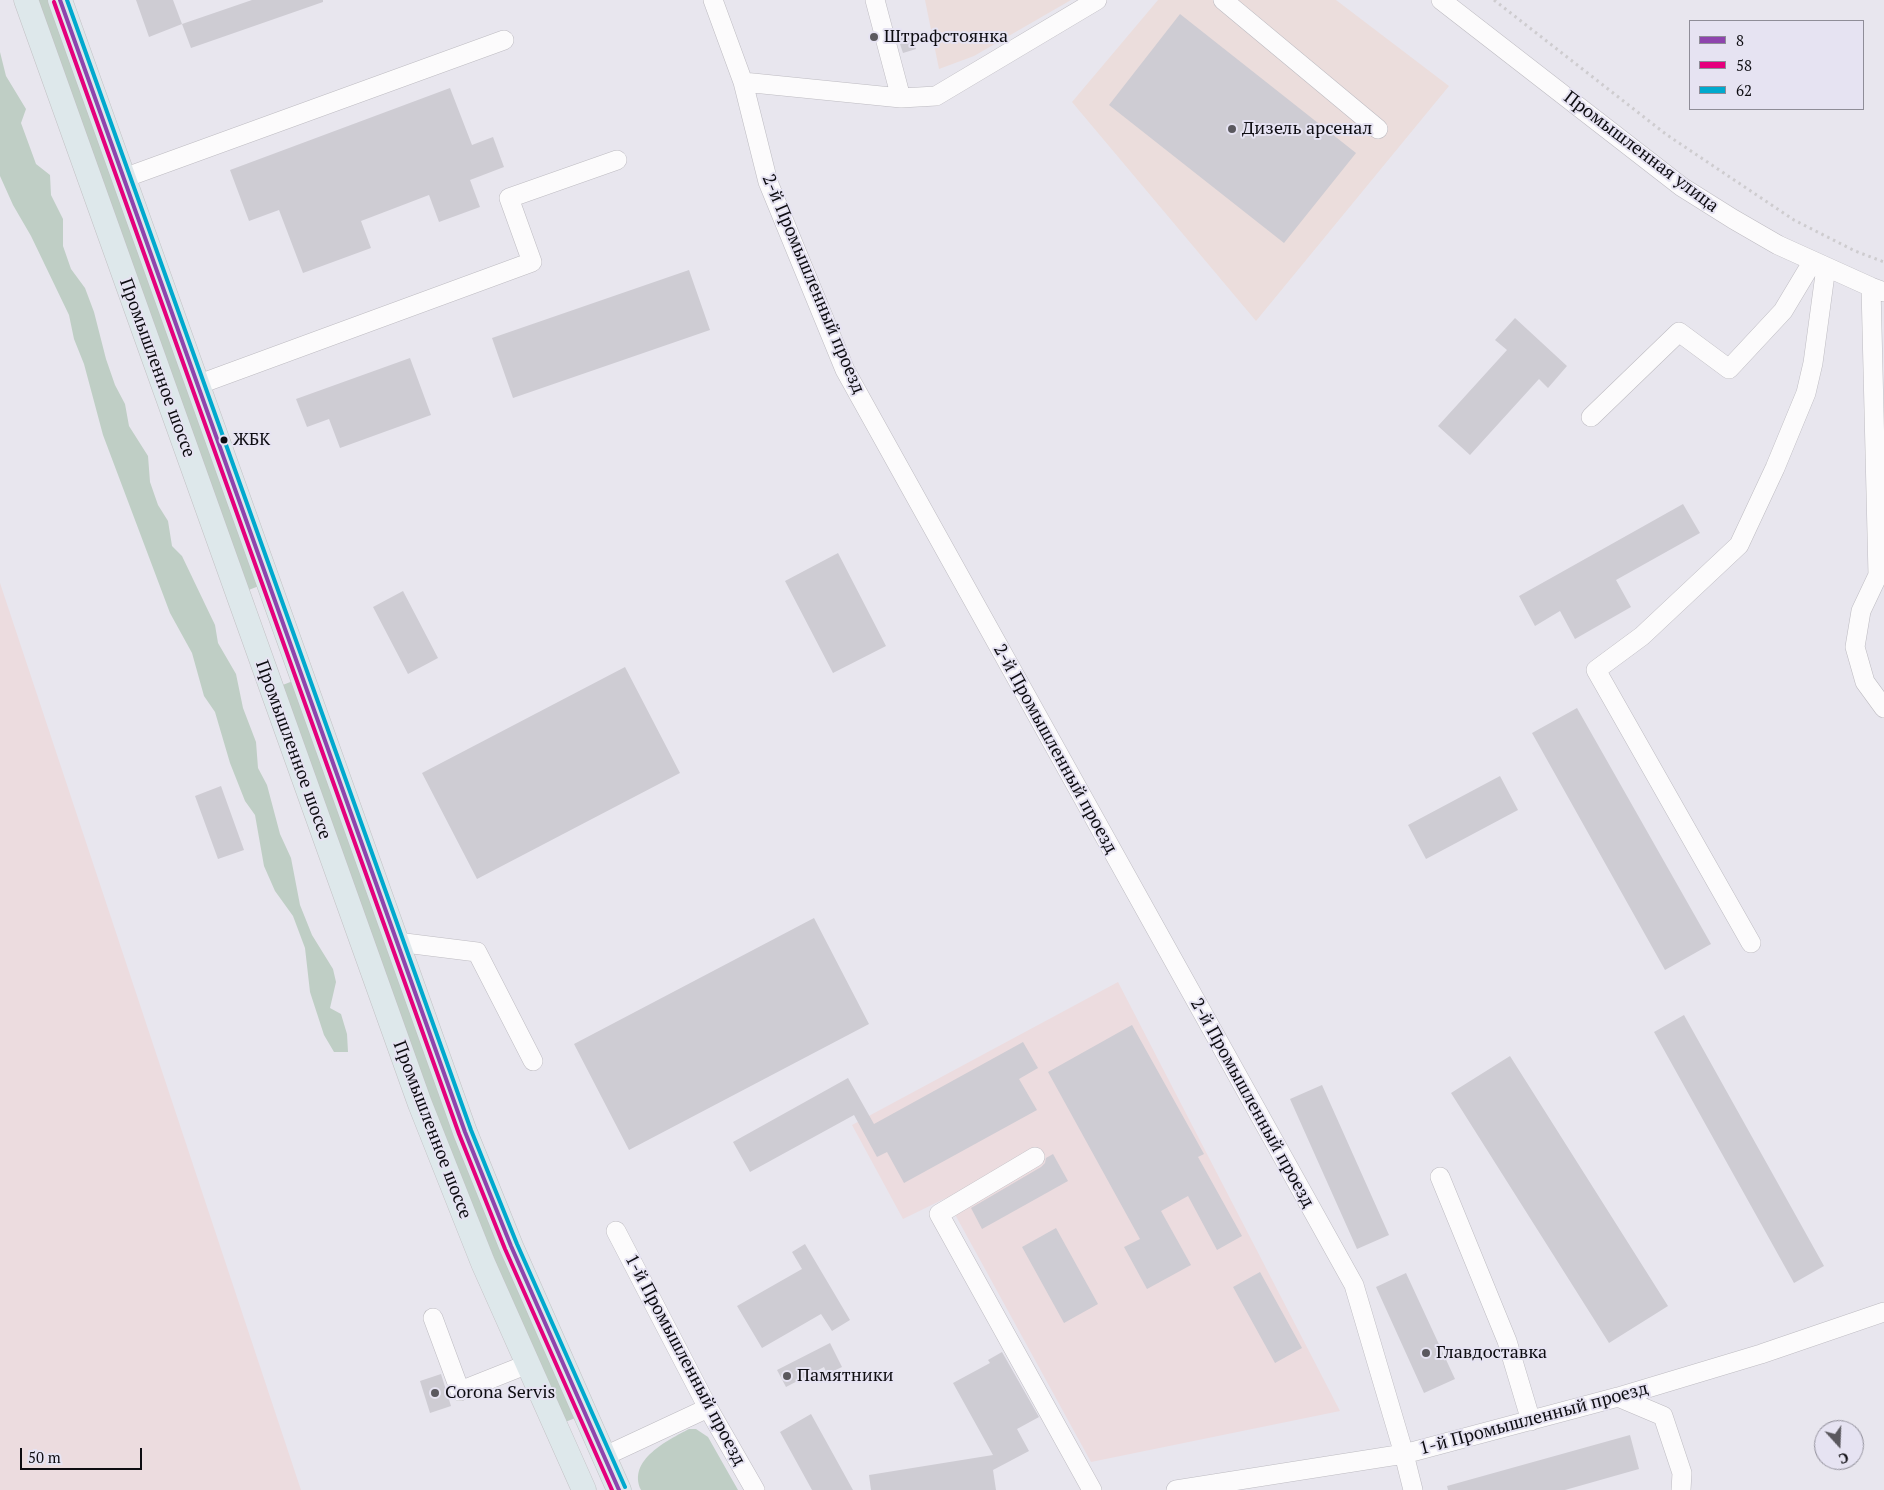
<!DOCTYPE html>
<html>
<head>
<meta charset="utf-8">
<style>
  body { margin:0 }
  #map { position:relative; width:1884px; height:1490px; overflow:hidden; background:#e8e6ee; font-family:"PT Serif",serif }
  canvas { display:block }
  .legend { position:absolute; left:1689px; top:20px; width:175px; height:90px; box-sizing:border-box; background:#e6e3f2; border:1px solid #8f8d98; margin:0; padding:6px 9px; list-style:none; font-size:15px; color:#0d0c11 }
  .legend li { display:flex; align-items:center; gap:10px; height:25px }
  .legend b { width:25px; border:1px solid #8f8d98 }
  .north { position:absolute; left:1814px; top:1420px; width:50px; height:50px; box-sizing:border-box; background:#e6e3f2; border:1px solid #8f8d98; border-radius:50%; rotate:160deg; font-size:14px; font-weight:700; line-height:20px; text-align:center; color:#0d0c11 }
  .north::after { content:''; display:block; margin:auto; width:18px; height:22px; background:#5a585e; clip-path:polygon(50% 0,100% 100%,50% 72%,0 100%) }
  .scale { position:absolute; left:20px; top:1448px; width:122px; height:22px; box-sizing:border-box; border:2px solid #0d0c11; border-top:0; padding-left:6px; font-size:15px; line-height:18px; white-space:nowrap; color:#0d0c11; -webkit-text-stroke:4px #e6e3f2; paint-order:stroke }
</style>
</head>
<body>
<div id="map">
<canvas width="1884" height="1490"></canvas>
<ul class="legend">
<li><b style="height:6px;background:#8e44ad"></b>8</li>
<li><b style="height:6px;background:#e5007d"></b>58</li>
<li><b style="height:6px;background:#00a9ce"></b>62</li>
</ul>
<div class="north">С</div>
<div class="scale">50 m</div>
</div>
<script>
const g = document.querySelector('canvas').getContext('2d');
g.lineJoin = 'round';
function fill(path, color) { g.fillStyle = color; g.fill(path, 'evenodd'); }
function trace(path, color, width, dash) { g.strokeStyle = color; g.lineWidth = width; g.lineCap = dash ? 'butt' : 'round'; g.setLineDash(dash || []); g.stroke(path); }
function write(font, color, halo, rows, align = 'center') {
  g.font = font + ' "PT Serif",serif'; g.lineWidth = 4; g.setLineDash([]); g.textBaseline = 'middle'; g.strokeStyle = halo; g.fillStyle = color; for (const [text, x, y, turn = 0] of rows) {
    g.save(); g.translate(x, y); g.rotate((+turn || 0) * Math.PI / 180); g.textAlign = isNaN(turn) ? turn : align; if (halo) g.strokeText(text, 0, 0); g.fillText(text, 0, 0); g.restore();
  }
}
fill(new Path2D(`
  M925,0h146l-97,56 -35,13z
  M1158,0h178l113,86 -193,235 -184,-219z`), '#ebdddc');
fill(new Path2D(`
  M0,583l301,907h-301z
  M1118,982l222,429 -249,51 -145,-264 -43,21 -51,-94z`), '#ecdcdf');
fill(new Path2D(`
  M36,0h14l209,586 -13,5z
  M0,52l6,24 20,33 -5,14 15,41 14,11 1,20 12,24v27l8,23 14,19 9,24 12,47 9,26 10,19 4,22 19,30 2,26 8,23 10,16 4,25 10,10 33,69 3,18 18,31 7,34 13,34 2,26 9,17 13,49 11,24 9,47 12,30 21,34 3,13 -6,26 11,6 6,20 1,18h-14l-10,-17 -14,-43 -5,-44 -12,-32 -18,-25 -11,-25 -9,-51 -10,-14 -15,-38 -15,-51 -11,-16 -12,-43 -22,-40 -67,-178 -19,-71 -10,-25 -5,-24 -38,-79 -18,-31 -13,-29z
  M293,681l282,737 -12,5 -124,-296 -159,-441z
  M689,1429h7l12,8 30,53h-97c-14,-30 27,-50 48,-61z`), '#bfcec5');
fill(new Path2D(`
  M136,0h37l9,24 -33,13z
  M252,0h71v2l-132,46 -9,-24z
  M1180,14l176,139 -72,90 -175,-138z
  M910,33l6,16 -13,4 -5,-15z
  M450,88l22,57 21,-8 11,30 -34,13 10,27 -41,15 -10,-27 -68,26 10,27 -68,25 -24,-63 -30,11 -19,-51z
  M689,270l21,60 -197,68 -21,-60z
  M1515,318l52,48 -19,22 -9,-9 -69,76 -32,-29 69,-76 -12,-10z
  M410,358l21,57 -91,33 -11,-29 -22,8 -11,-28z
  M1683,504l17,29 -84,47 15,27 -56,32 -15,-28 -25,15 -16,-30z
  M838,553l48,93 -53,27 -48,-92z
  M403,591l35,67 -30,16 -35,-67z
  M625,667l55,106 -203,106 -55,-106z
  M1577,708l134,236 -46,26 -133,-237z
  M1500,776l18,34 -92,49 -18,-34z
  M221,786l23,64 -26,9 -23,-63z
  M814,918l55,106 -240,126 -55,-106z
  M1684,1015l140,251 -30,17 -140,-251z
  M1132,1025l72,129 -6,3 44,79 -25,14 -29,-54 -27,15 30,54 -44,24 -23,-42 16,-8 -92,-167z
  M1023,1042l15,26 -19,11 18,31 -133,73 -17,-31 -10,5 -23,-42 -104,57 -17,-30 115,-64 26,46z
  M1510,1056l158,250 -59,37 -158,-250z
  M1322,1085l67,150 -32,14 -67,-150z
  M1053,1154l15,27 -86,48 -11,-21 70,-41 4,-4 1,-5z
  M1056,1228l42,76 -34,19 -42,-76z
  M805,1244l45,76 -18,11 -11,-17 -59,34 -25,-42 65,-37 -10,-17z
  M1260,1272l42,76 -27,15 -42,-76z
  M1406,1273l49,106 -31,14 -48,-106z
  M830,1343l12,24 -15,7 -3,-7 -38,20 -9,-17z
  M1002,1352l37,65 -22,12 12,22 -36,19 3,20h-125l-2,-15 124,-20 -40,-72 37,-20 -2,-3z
  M441,1374l10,32 -21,7 -10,-32z
  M811,1414l42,76h-41l-32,-58z
  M1630,1435l9,34 -74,21h-117l-1,-4z`), '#ceccd3');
const minor = new Path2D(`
  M713,0l30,82 25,100 77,188 509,915 50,169 9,36
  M875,0l26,98
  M1223,0l155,129
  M1441,0l241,187 51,32 45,26 93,42 13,5
  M743,82l158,16 35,-2 161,-96
  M124,178l380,-138
  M1871,287l7,288 -17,36 -6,36 10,35 19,26
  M197,385l335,-123 -23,-64 108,-38
  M1591,417l88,-85 50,37 54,-58 30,-50
  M397,942l80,10 56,109
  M1751,943l-155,-273 46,-34 97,-91 36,-77 31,-75 7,-30 13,-96
  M1035,1157l-96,57 153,276
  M1440,1177l67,164 24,80
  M616,1231l92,177 47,82
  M433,1318l27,73 68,-27
  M1618,1397l45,19 19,57 -1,17
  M605,1456l103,-48
  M1176,1490l228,-36 214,-57 143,-43 123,-42`);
const major = new Path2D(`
  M26,0l394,1104 63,159 101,227
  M60,0l405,1132 46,114 108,244`);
trace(minor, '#bdbbc1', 20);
trace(major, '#c2c1c4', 25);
trace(new Path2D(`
  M1494,0l173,135 127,85 61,31 29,11`), '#cecccf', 3, [2.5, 4]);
trace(minor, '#fcfbfc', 19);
trace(major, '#dee8eb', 24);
trace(new Path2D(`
  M60,0l405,1132 46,114 108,244`), '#8e44ad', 4);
trace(new Path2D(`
  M54,2l405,1132 46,115 107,241`), '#e5007d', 4);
trace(new Path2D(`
  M67,0l404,1130 46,114 108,243`), '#00a9ce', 4);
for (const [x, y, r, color] of [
  [874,37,5,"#5a585e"],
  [1232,129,5,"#5a585e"],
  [224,440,4.5,"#0d0c11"],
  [1426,1353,5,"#5a585e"],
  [787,1376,5,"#5a585e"],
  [435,1393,5,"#5a585e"]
]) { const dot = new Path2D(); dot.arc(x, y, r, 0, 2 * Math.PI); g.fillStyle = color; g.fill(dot); trace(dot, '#e6e3f2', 2); }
write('17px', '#0d0c11', '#e6e3f2', [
  ["ЖБК",233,440]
], 'left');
write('18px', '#0d0c11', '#e6e3f2', [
  ["Штрафстоянка",884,37],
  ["Дизель арсенал",1242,129],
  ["Главдоставка",1436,1353],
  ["Памятники",797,1376],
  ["Corona Servis",445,1393]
], 'left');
write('18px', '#0d0c11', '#e6e3f2', [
  ["Промышленная улица",1641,152,37],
  ["2-й Промышленный проезд",813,284,67],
  ["Промышленное шоссе",157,368,70],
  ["2-й Промышленный проезд",1055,749,61],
  ["Промышленное шоссе",293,750,70],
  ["2-й Промышленный проезд",1252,1103,61],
  ["Промышленное шоссе",432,1130,69],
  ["1-й Промышленный проезд",685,1360,62],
  ["1-й Промышленный проезд",1534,1419,-15]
]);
</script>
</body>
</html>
